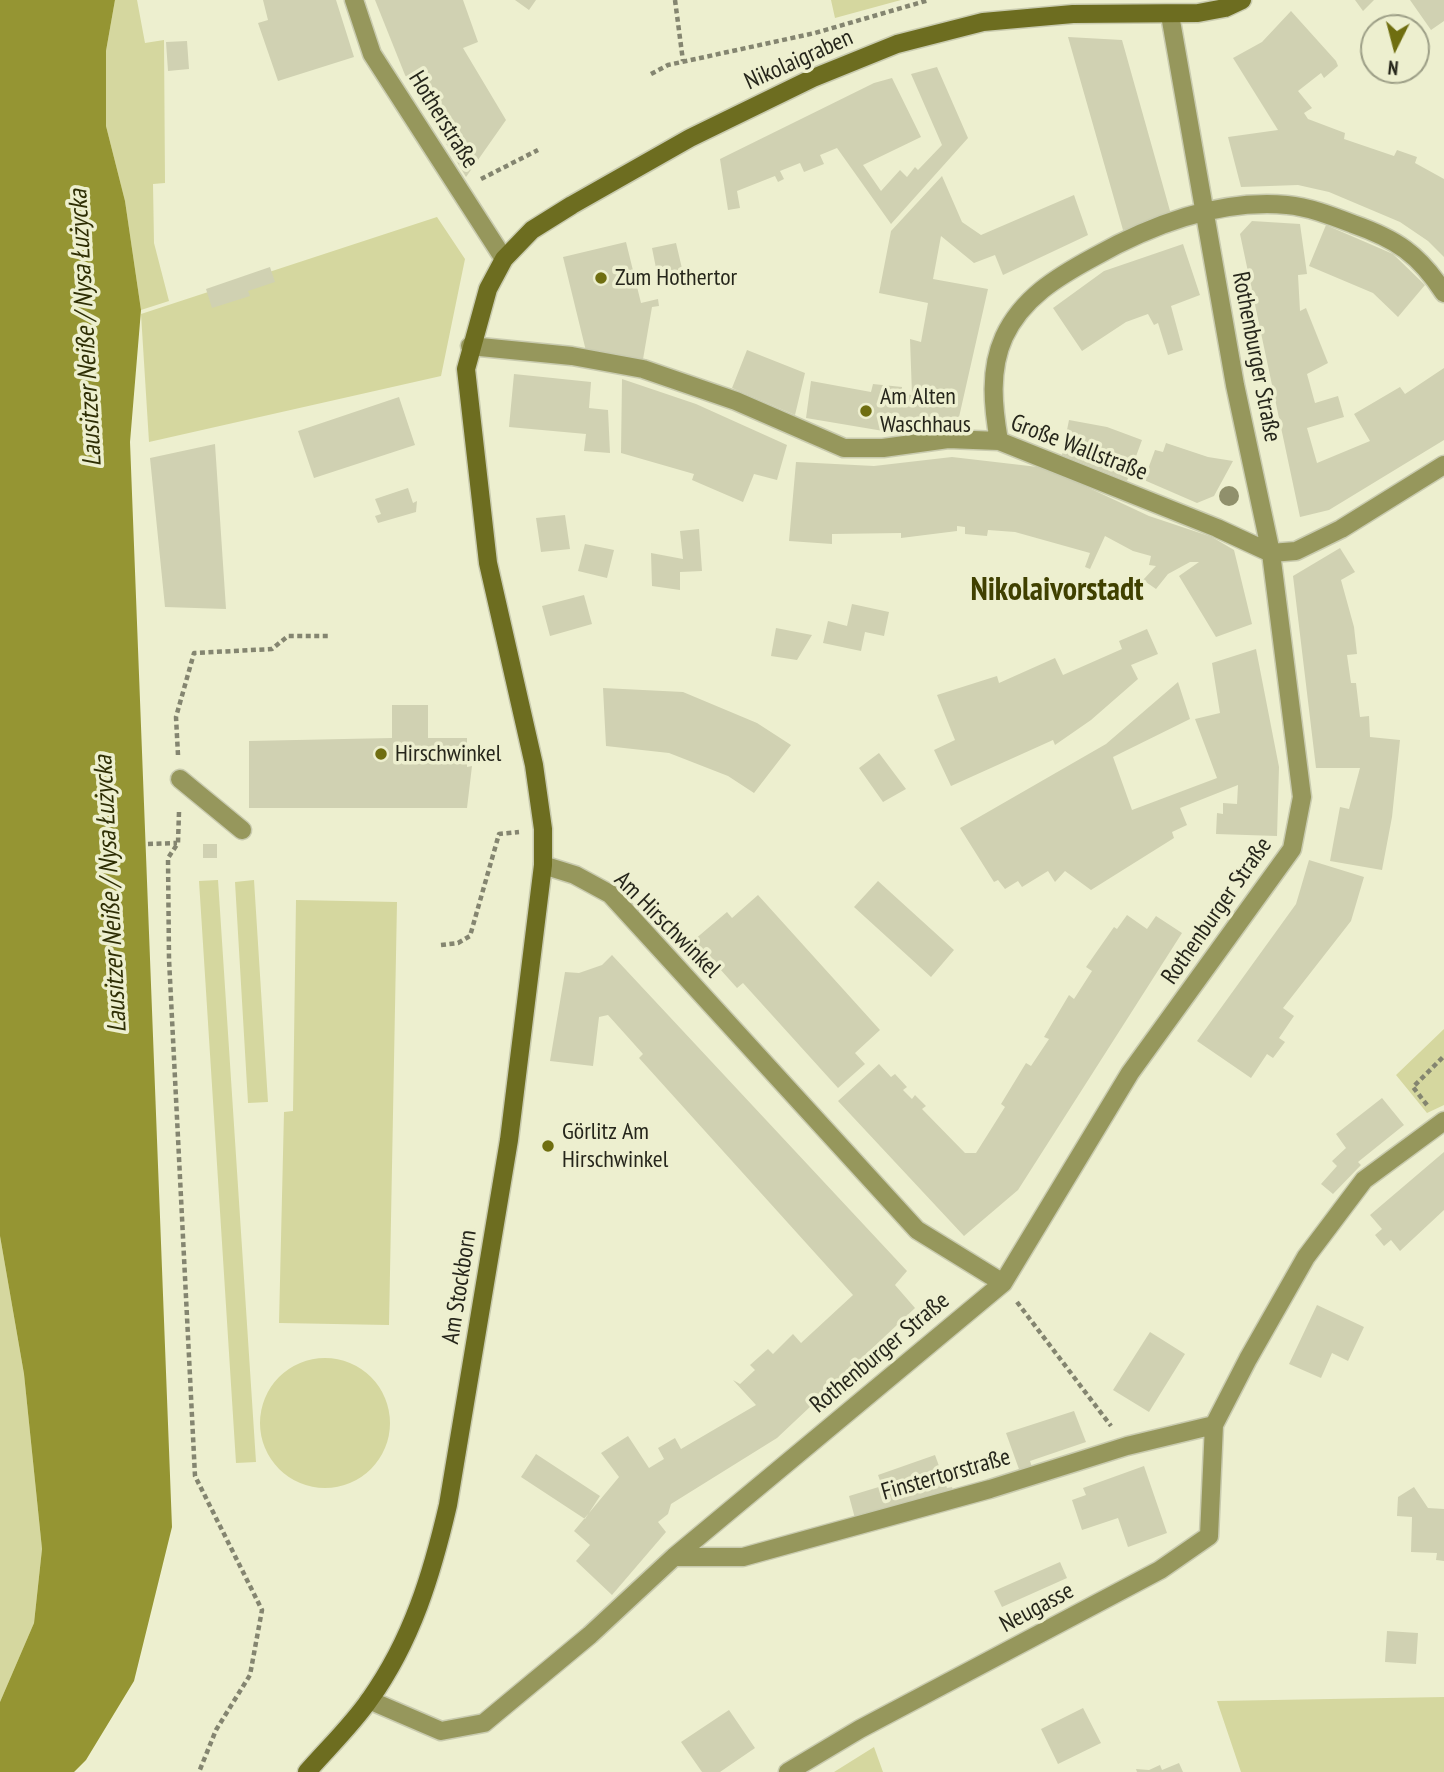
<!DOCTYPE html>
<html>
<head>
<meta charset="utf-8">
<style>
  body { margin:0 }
  #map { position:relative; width:1444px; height:1772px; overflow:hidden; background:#edefcf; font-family:"PT Sans Narrow",sans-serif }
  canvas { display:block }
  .north { position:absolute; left:1360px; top:14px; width:70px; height:70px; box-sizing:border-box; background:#edefcf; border:2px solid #9d9f87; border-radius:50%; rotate:186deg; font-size:19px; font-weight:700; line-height:28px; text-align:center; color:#26261b }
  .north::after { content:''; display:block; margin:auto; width:24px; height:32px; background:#6f6e10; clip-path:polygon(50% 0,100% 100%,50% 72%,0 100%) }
</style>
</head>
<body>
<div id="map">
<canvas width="1444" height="1772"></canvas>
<div class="north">N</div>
</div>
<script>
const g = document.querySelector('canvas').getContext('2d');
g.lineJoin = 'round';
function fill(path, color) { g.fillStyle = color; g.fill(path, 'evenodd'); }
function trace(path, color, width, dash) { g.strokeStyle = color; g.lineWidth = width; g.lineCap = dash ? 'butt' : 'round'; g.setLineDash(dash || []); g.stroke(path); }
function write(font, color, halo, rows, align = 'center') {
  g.font = font + ' "PT Sans Narrow",sans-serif'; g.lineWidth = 7; g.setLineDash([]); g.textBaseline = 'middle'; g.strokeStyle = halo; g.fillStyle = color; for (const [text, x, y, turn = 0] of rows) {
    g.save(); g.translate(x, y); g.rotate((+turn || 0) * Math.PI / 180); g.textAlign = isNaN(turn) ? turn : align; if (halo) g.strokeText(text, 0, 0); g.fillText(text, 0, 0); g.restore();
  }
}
fill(new Path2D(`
  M115,0h22l8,43 19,-3 1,143 -12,1 1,59 15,58 -28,9 -16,-109 -19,-75v-75z
  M831,0h70l-66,18z
  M437,217l28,42 -24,117 -292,66 -8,-128z
  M218,880l38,582 -20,1 -37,-582z
  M254,880l14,222 -20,1 -13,-221z
  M296,900l101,2 -8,423 -110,-2 5,-211 9,-1z
  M1444,1029v76l-17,8 -31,-38z
  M0,1236l24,138 18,175 -8,74 -34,79z
  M260 1423a65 65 0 1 1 130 0a65 65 0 1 1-130 0Z
  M1444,1697v75h-203l-24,-71z
  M874,1747l9,25h-49z`), '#d5d79f');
fill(new Path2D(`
  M0,0h115l-9,51v75l19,75 16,109 -11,132 42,1085 -38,154 -48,79 -12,12h-74v-70l34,-79 8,-74 -18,-175 -24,-138z`), '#959533');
fill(new Path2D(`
  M263,0h73l18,57 -76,24 -20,-58 10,-3z
  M375,0h88l15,42 -15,6 43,72 -40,57 -61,-102z
  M515,0h21l-7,10z
  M1355,0h19l-11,11z
  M1410,0h34v21l-13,9z
  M1291,11l45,50 2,5 -14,12 -3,-5 -23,18 14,17 -8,5 4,6 37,14 -1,6 50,17 3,-6 20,7 -2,6 29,16v78l-16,-16 -28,-19 -71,-30 -31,-7 -57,2 -13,-50 50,-7 -45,-72 29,-16z
  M1068,37l54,3 50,178 -49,12z
  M187,41l2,28 -21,2 -2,-29z
  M937,67l31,71 -77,86 -54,-76 -17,7 4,9 -20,8 -4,-9 -20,8 4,8 -6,3 -3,-6 -38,15 3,17 -12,2 -8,-51 154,-76 18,-5 29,59 -58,28 18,26 19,-21 7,7 8,-10 3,3 24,-25 -31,-71z
  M942,176l20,46 19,13 93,-40 14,40 -85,40 -8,-20 -21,8 -33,-27 -8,43 55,10 -31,137 -48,-4 -2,13 -101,-17 5,-37 60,11 2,-8 29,3v7l10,1 -2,-56 11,3 7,-39 -49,-10 12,-62z
  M1252,221l48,3 7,50 -9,1 2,36 6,-3 22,55 -21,11 8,29 23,-7 6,21 -37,11 10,35 53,-22 -16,-27 46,-27 5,7 39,-26v72l-115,70 -29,7 -60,-283z
  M1326,225l67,29 32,31 -27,32 -25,-24 -64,-27z
  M626,242l15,61 17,-4 1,7 -7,1 -10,58 -56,-14 -23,-94z
  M676,243l8,34 -25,6 -7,-35z
  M1183,244l17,51 -29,11 12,44 -15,5 -10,-32 -4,2 -6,-11 -22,8 -44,29 -29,-43 51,-37z
  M270,267l5,15 -27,9 2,5 -38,12 -6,-19z
  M747,350l58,23 -10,42 -63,-27z
  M514,374l77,8 -2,26 19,2 2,43 -26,-2 2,-17 -77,-7z
  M622,379l74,25 91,41 -10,35 -23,-6 -11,28 -51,-22 2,-6 -73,-21z
  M399,397l16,48 -101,33 -16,-47z
  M1069,420l38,7 35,13 -15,41 -65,-26z
  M1166,443l42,14 25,4 -19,35 -17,7 -53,-23 11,-30 8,2z
  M215,444l11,165 -61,-2 -15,-149z
  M952,457l86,10 19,6 92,43 63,21 22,13 18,74 -36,13 -37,-61 20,-14h-9l-22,12 -12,15 -13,-9 13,-14 -7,-1 2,-9 -18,-5 -28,-15 -15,33 -5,-2 5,-14 -75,-21 -27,-2 -1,6 -22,-2v-7l-8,-1v5l-56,7v-5l-69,1v10l-43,-3 7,-79 78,4z
  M408,488l5,15 4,-2 -1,11 -38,11 -3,-7 6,-2 -6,-15z
  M565,515l5,34 -29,3 -5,-34z
  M699,529l3,42 -22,1v18l-28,-4 -1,-33 32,6 -3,-28z
  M585,544l29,6 -7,28 -29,-7z
  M1340,548l15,24 -14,8 13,47 3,27 -10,1 4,28h5l4,34 9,-1 1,21 30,3 -8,77 -10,53 -52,-9 10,-54 9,2 11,-41h-44l-23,-192z
  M584,595l8,29 -42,12 -8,-30z
  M852,604l37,8 -5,24 -19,-4 -4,19 -38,-8 5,-22 19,5z
  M776,628l36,7 -15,25 -26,-4z
  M1147,629l11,25 -27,11 7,14 -47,41 -36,25 -2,-5 -102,46 -17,-36 21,-10 -18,-45 60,-19 2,7 56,-25 8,17 59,-26 -3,-8z
  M1256,649l23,118 -2,69 -61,-2 1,-21 6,1v-11l14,1 1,-19 -58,23 7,17 -15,7 2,6 -83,52 -26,-19 -10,11 -7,-11 -26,16 -4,-6 -13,8 -7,-9 -4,2 -34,-54 146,-84 72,-62 12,37 -77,38 19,53 85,-32 -22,-59 25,-6 -8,-50z
  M603,688l80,4 74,31 34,22 -37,48 -26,-17 -59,-23 -63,-7z
  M392,705h36v33h39v29l5,-1 -5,42h-218v-67l143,-3z
  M879,753l27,36 -23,13 -24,-34z
  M203,844h14v14h-14z
  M1309,860l55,17 -13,44 -68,87 11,8 -15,22 6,4 -12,16 -6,-4 -16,24 -54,-37 99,-137z
  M878,881l76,69 -23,27 -77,-70z
  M758,895l122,135 -25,23 10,11 -27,24 -95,-105 -6,5 -43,-48 33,-28 5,6z
  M1127,915l20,14 9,-13 26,17 -164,257 -54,46 -126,-135 41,-37 12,13 4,-3 12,13 -4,3 9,9 3,-4 11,11 -4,3 43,44h11l29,-46 -4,-3 25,-41 5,3 18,-27 -5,-2 25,-42 5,4 18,-28 -6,-4 28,-40 3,2z
  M612,955l295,316 -12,14 20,23 -138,130 -106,66 -3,10 -10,8 8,10 -54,63 -36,-34 14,-16 -16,-14 45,-54 -18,-24 27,-17 21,32 15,-9 -6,-11 17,-10 6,11 75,-44 -23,-25 7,4 15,-14 -5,-5 18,-16 5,5 20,-20 8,9 52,-48 -214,-237 4,-4 -35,-39 -9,2 -6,49 -43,-5 15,-89 14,1 23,-8z
  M1382,1098l22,27 -46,37 3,3 -28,29 -12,-10 16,-18 -5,-5 14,-13 -10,-14z
  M1444,1152v58l-44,41 -9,-11 -7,6 -9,-11 7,-6 -12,-14z
  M1317,1305l47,22 -16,34 -16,-8 -11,25 -32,-14z
  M1150,1332l35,22 -36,58 -36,-22z
  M1074,1411l12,31 -56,19 2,6 -12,5 -14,-39z
  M536,1454l64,42 -15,23 -64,-42z
  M935,1455l12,33 5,-1 2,6 -98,29 -7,-26 33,-10 -4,-11z
  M1144,1466l23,67 -39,14 -10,-29 -36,12 -10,-30 14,-5 -3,-7z
  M1414,1487l14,21 16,1v52l-8,-1 1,-7 -26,-1 1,-35 -15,-1 1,-19z
  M1060,1562l7,16 -65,29 -8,-16z
  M1387,1631l31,2 -2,31 -31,-2z
  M1083,1708l18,35 -43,21 -17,-35z
  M729,1710l26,38 -35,24h-18l-21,-30z
  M1179,1763l4,9h-46l-1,-3 13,1 11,-5 2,5z`), '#d0d1b2');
const lane = new Path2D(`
  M180,779l62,51`);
const street = new Path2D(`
  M354,0l18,54 132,205
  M470,346l102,10 71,13 93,32 108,47h39l65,-9 51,2 218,87 54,25 25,-2 45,-22 103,-64
  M999,441c-6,-34 -10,-71 5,-104 18,-39 53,-60 90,-80 57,-32 126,-58 193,-52 22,2 45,11 66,19 43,15 66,30 91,69
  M543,865l32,10 35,19 307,336 86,53
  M674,1557h69l247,-68 137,-43 87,-21
  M369,1700l72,31 43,-8 106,-88 84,-78 329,-274 127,-210 162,-224 10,-52 -31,-244 -36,-168 -65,-370
  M788,1772l72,-43 300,-159 49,-34 5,-111 34,-66 58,-102 58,-77 80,-59`);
const secondary = new Path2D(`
  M307,1772c21,-24 45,-47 63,-73 42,-59 62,-125 78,-194l61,-365 34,-275v-36l-9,-64 -46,-202 -22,-194 22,-80 16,-30 28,-29 40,-25 118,-67 123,-60 84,-34 86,-22 90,-8 125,-1 27,-5 17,-8`);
trace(lane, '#c9cbaf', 21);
trace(street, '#c9cbaf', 21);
trace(secondary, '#c9cbaf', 21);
trace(new Path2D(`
  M675,0l8,61
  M651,74l17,-9 147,-32 114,-33
  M481,179l57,-29
  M178,755l-2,-38 18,-64 78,-4 16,-13h42
  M179,812l-1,31 -10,15 1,101 26,517 67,134 -12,65 -34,55 -17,42
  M148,844l29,-1
  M441,945l17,-2 12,-7 29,-102 20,-2
  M1427,1105l-14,-18 31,-31
  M1017,1302l94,124`), '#848570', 4.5, [5, 3.5]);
trace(lane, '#96975c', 18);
trace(street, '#96975c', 18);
trace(secondary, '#6d6d20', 18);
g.fillStyle = '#90906c';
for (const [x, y] of [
  [1229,496]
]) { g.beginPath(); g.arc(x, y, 10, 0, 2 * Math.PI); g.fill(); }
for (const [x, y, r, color] of [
  [601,278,7,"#6f6e10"],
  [866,411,7,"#6f6e10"],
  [381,754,7,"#6f6e10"],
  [548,1146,7,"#6f6e10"]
]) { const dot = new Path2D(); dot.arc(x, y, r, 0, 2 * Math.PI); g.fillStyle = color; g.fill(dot); trace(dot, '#edefcf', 2.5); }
write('24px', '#26261b', '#edefcf', [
  ["Nikolaigraben",799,60,-24],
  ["Hotherstraße",443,120,58],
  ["Rothenburger Straße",1256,357,79],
  ["Große Wallstraße",1079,448,21],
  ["Rothenburger Straße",1217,911,-55],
  ["Am Hirschwinkel",667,925,45],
  ["Am Stockborn",460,1287,-81],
  ["Rothenburger Straße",880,1353,-40],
  ["Finstertorstraße",946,1475,-16],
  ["Neugasse",1037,1608,-28]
]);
write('24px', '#26261b', '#edefcf', [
  ["Zum Hothertor",615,278],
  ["Am Alten",880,397],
  ["Waschhaus",880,425],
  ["Hirschwinkel",395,754],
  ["Görlitz Am",562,1132],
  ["Hirschwinkel",562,1160]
], 'left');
write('italic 26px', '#2e2e04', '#edefcf', [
  ["Lausitzer Neiße / Nysa Łużycka",86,328,-93],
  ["Lausitzer Neiße / Nysa Łużycka",111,894,-93]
]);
write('bold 32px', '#404000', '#edefcf', [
  ["Nikolaivorstadt",1057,591]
]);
</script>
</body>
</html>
